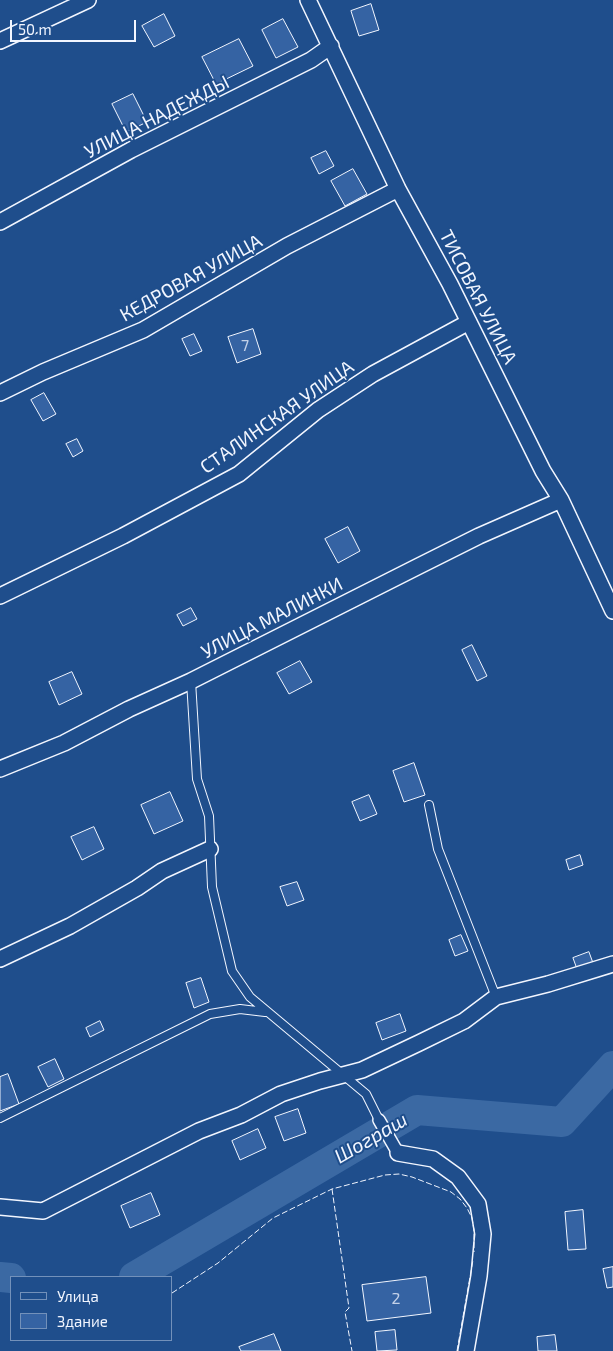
<!DOCTYPE html>
<html>
<head>
<meta charset="utf-8">
<style>
  body { margin:0 }
  #map { position:relative; width:613px; height:1351px; overflow:hidden; background:#1f4e8c; font-family:"Exo 2",sans-serif }
  canvas { display:block }
  .legend { position:absolute; left:10px; top:1276px; width:162px; height:65px; box-sizing:border-box; background:#1f4e8c; border:1px solid #7391ba; margin:0; padding:6px 9px; list-style:none; font-size:15px; color:#f2f6ff }
  .legend li { display:flex; align-items:center; gap:10px; height:25px }
  .legend b { width:25px; border:1px solid #7391ba }
  .scale { position:absolute; left:10px; top:20px; width:126px; height:22px; box-sizing:border-box; border:2px solid #f2f6ff; border-top:0; padding-left:6px; font-size:15px; line-height:18px; white-space:nowrap; color:#f2f6ff; -webkit-text-stroke:4px #1f4e8c; paint-order:stroke }
</style>
</head>
<body>
<div id="map">
<canvas width="613" height="1351"></canvas>
<ul class="legend">
<li><b style="height:6px;background:#1f4e8c"></b>Улица</li>
<li><b style="height:14px;background:#3563a3"></b>Здание</li>
</ul>
<div class="scale">50 m</div>
</div>
<script>
const g = document.querySelector('canvas').getContext('2d');
g.lineJoin = 'round';
function trace(path, color, width, dash) { g.strokeStyle = color; g.lineWidth = width; g.lineCap = dash ? 'butt' : 'round'; g.setLineDash(dash || []); g.stroke(path); }
function fill(path, color) { g.fillStyle = color; g.fill(path, 'evenodd'); }
function write(font, color, halo, rows, align = 'center') {
  g.font = font + ' "Exo 2",sans-serif'; g.lineWidth = 4; g.setLineDash([]); g.textBaseline = 'middle'; g.strokeStyle = halo; g.fillStyle = color; for (const [text, x, y, turn = 0] of rows) {
    g.save(); g.translate(x, y); g.rotate((+turn || 0) * Math.PI / 180); g.textAlign = isNaN(turn) ? turn : align; if (halo) g.strokeText(text, 0, 0); g.fillText(text, 0, 0); g.restore();
  }
}
trace(new Path2D(`
  M0,1277l11,1
  M134,1277l283,-167 145,12 51,-56`), '#3b69a3', 30);
const building = new Path2D(`
  M371,4l8,26 -20,6 -8,-25z
  M164,14l11,22 -21,11 -12,-21z
  M283,19l15,28 -22,11 -14,-28z
  M239,39l14,27 -37,18 -14,-27z
  M133,94l14,28 -21,10 -14,-28z
  M326,151l8,15 -15,8 -8,-16z
  M353,169l14,25 -22,12 -14,-25z
  M253,329l8,25 -24,9 -9,-26z
  M194,334l8,17 -12,5 -8,-17z
  M44,393l12,21 -13,7 -12,-21z
  M77,439l6,12 -10,6 -7,-13z
  M348,527l12,24 -22,12 -13,-24z
  M191,608l6,11 -14,7 -6,-11z
  M472,645l15,31 -10,5 -15,-31z
  M300,661l12,21 -23,12 -12,-21z
  M72,672l10,22 -23,11 -10,-23z
  M414,763l11,32 -21,7 -11,-31z
  M170,792l13,29 -29,13 -13,-29z
  M369,795l8,19 -17,7 -8,-19z
  M94,827l10,22 -22,11 -11,-23z
  M580,855l3,10 -14,5 -3,-10z
  M297,882l7,18 -17,6 -7,-19z
  M461,935l7,16 -13,5 -6,-16z
  M589,952l4,11 -16,6 -4,-11z
  M201,978l8,24 -15,6 -8,-25z
  M400,1014l6,17 -24,9 -6,-17z
  M100,1021l4,9 -14,7 -4,-9z
  M55,1059l9,20 -16,8 -10,-20z
  M8,1074l11,30 -19,7v-34z
  M298,1109l8,24 -22,8 -9,-24z
  M258,1129l8,19 -26,12 -8,-19z
  M151,1193l9,22 -30,13 -9,-22z
  M583,1210l3,39 -18,1 -3,-38z
  M613,1267v20l-6,1 -4,-19z
  M426,1277l5,36 -64,8 -5,-36z
  M395,1330l2,20 -20,1 -2,-19z
  M274,1334l7,17h-40l-2,-4z
  M555,1335l2,16h-19l-1,-14z`);
fill(building, '#3563a3');
trace(building, '#f2f6ff', 1);
const service = new Path2D(`
  M191,681l6,98 12,37 3,71 20,84 18,26 116,97 13,26
  M429,805l9,44 58,148
  M0,1118l210,-104 30,-5 25,3`);
const pedestrian = new Path2D(`
  M379,1120l19,33`);
const minor = new Path2D(`
  M308,0l90,189 52,95 93,187 18,29 52,111
  M0,41l88,-41
  M0,222l131,-72 180,-90 20,-14
  M0,393l43,-21 100,-42 144,-84 111,-57
  M0,596l123,-60 116,-62 79,-64 55,-36 96,-52
  M0,769l64,-26 65,-34 62,-28 226,-114 62,-31 82,-36
  M0,959l70,-33 67,-38 25,-17 48,-22
  M398,1153l35,6 25,18 20,27 5,30 -4,42 -13,75
  M0,1207l43,4 156,-80 42,-16 40,-21 39,-13 42,-11 57,-27 45,-22 32,-24 52,-13 65,-20`);
trace(service, '#f2f6ff', 10);
trace(pedestrian, '#f2f6ff', 14);
trace(minor, '#f2f6ff', 18);
trace(service, '#1f4e8c', 8);
trace(pedestrian, '#1f4e8c', 11);
trace(minor, '#1f4e8c', 15);
trace(new Path2D(`
  M332,1189l17,119 -4,4 7,39
  M172,1293l46,-30 55,-45 59,-29 53,-14 14,-1 13,3 39,15 9,7 7,9 5,10 2,12v22
  M457,1351l16,-91`), '#f2f6ff', 1, [6, 2.5]);
write('16px', '#c3d1e8', null, [
  ["7",245,346],
  ["2",396,1299]
]);
write('19px', '#f2f6ff', '#1f4e8c', [
  ["УЛИЦА НАДЕЖДЫ",157,117,-27],
  ["КЕДРОВАЯ УЛИЦА",191,278,-29],
  ["ТИСОВАЯ УЛИЦА",478,297,63],
  ["СТАЛИНСКАЯ УЛИЦА",277,417,-35],
  ["УЛИЦА МАЛИНКИ",272,618,-27]
]);
write('italic 20px', '#f2f6ff', '#1f4e8c', [
  ["Шограш",371,1138,-30]
]);
</script>
</body>
</html>
